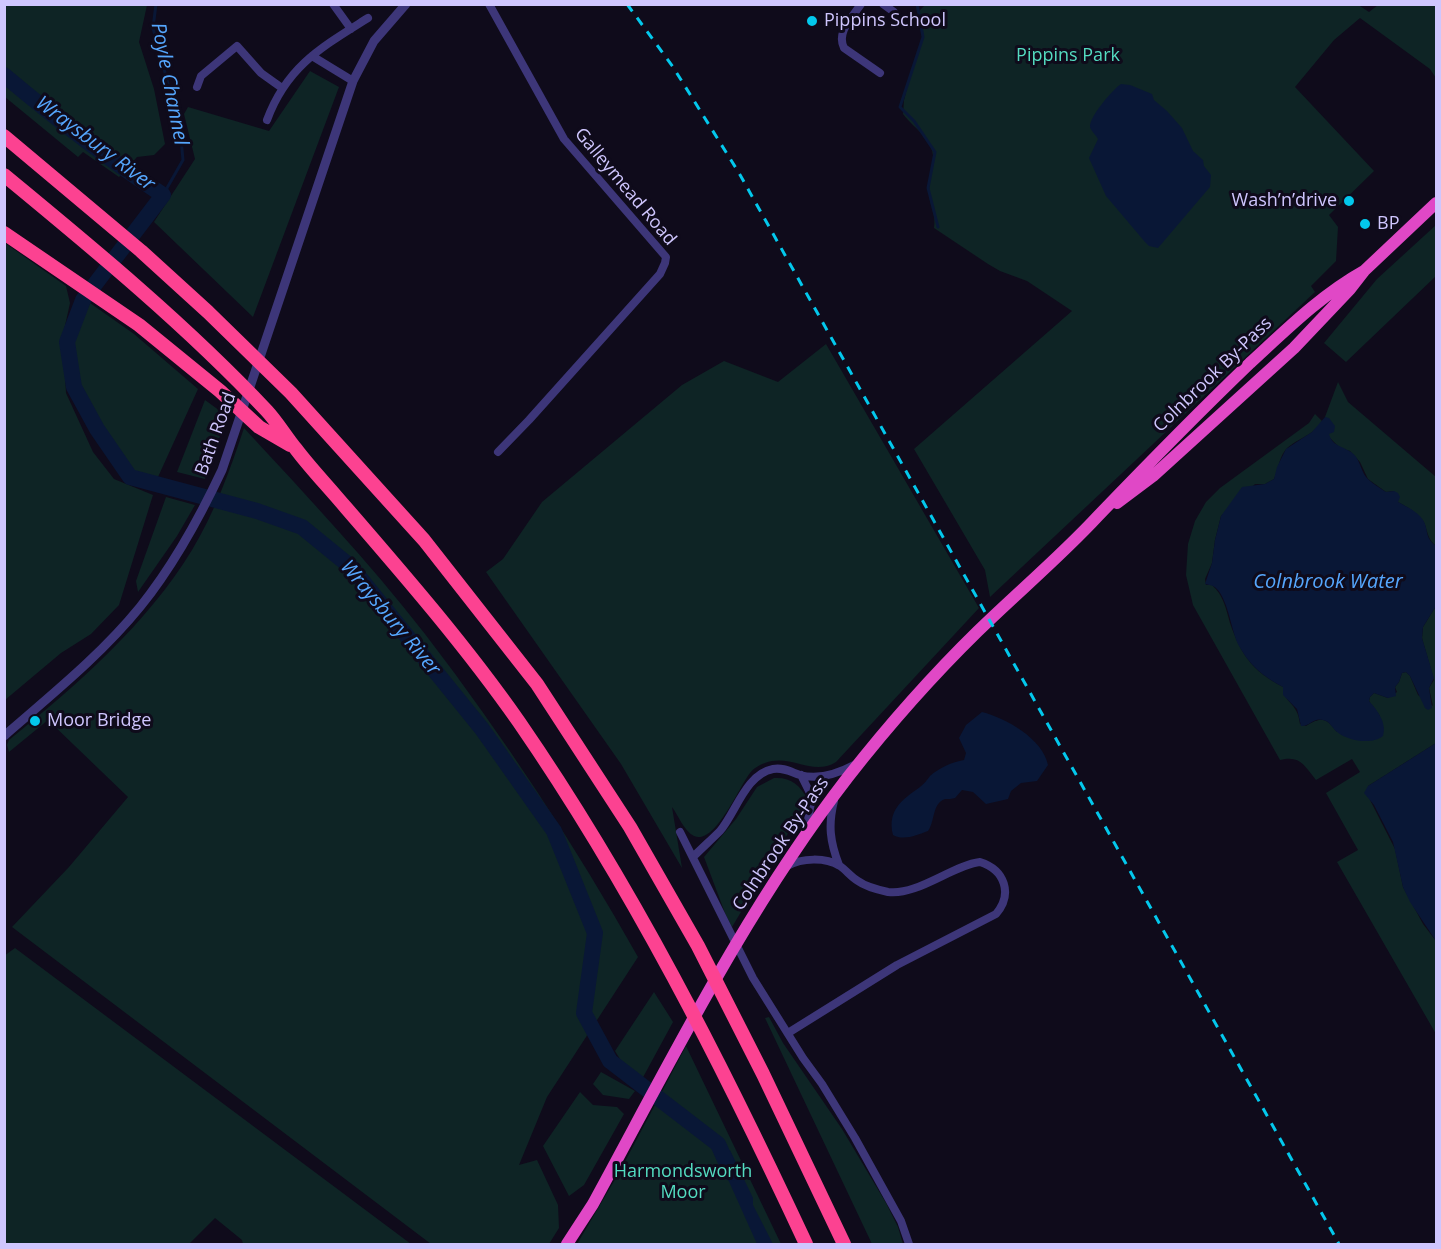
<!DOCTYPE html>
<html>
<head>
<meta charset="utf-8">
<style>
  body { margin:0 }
  #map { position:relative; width:1441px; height:1249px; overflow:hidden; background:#0f0b1b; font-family:"Open Sans",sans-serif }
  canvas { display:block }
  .frame { position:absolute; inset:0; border:6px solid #cfc6fe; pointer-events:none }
</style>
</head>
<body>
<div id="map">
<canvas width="1441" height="1249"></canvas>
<div class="frame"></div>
</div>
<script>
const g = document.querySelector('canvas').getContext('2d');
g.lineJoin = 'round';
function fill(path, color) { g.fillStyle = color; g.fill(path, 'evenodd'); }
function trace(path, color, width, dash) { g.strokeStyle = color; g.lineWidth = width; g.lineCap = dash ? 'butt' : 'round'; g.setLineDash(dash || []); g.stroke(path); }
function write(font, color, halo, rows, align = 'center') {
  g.font = font + ' "Open Sans",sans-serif'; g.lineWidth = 6; g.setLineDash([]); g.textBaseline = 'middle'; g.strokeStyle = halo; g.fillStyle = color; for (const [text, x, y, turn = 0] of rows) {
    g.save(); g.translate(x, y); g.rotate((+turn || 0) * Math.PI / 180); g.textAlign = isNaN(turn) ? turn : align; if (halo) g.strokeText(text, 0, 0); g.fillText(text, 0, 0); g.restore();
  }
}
fill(new Path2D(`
  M1357,4l12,8 9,-7h58v73l-6,-9 -70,-51 -26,22 -39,47 79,84 -45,44 9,12 -2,34 -25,25 4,6 -325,305 -5,-27 -71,-121 158,-138 -45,-30 -27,-10 -12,-7 -54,-36c2,-12 -3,-20 -5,-32 -1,-11 3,-21 4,-32 3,-24 -18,-34 -30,-50l1,-14 5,-20 14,-41 -5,-27 7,-7z
  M4,5h143l-8,37 15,47 11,55 -11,11 -17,2 -18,20 -36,-25 -5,5 -73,-60z
  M310,71l29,16 -86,230 -99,-95 41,-63 -11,-45 4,-7 81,24z
  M1436,225v51l-90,86 -22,-19 53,-64z
  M5,243l61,43 4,17 -7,32 3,58 27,59 21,27 39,16 -34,110 -28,29 -30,19 -56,47z
  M90,303l44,31 64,55 -40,88 -24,-5 -29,-37 -27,-50 -5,-45z
  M826,344l153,264 -143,154c-24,15 -45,-9 -71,1 -6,2 -12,6 -15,10 -10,12 -35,73 -56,63 -10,-5 -16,-21 -22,-29l10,61 -61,-104 -135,-192 17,-13 39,-57 140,-117 42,-24 54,21z
  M1338,382l10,20 88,75v69c-8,-7 -8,-12 -11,-21 -3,-10 -18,-18 -27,-23l-4,-11 -8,1 -18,-13 -8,-17 -10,-11 -10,-3 -12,-12 -3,-19z
  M205,400l22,16 -22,63 -28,-7z
  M1315,414l7,7c-9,16 -29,18 -38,31 -5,7 -6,19 -10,27l-9,5h-10l-34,32 -6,24 -3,23 -7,16 1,6h6c12,11 14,24 18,38 12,34 23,48 53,64 0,16 15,15 17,37l6,2c16,-10 20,-8 31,6l43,-16 -11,-15 1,-4 4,-4 14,5 9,-6 -2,-5 4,-5 3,-9 4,-1 4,4 8,19 15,11 -4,-18 5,-8 -12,-42 1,-11 13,-21v137l-68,43 2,14 25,49 8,38 20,37 13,17v93l-99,-172 21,-12 -32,-57 34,-21 -8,-13 -36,21c-12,-15 -16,-25 -36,-20l-87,-155 -7,-30 2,-31 7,-23 11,-19 14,-14 89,-65z
  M244,428c62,67 125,134 181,206 79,103 150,211 213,323l-91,140 -28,68 18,-5 21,45 1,23 -10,16h-118l-419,-317 57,-60 59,-70 -80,-77 -39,32 -2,-7 2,-5c67,-54 138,-116 183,-190 23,-38 38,-80 52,-122z
  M166,497l29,8 -18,31 -39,56 -2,-11z
  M774,778c17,-1 26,7 34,22l-76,127 -7,-14 -21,-56 32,-38 21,-32z
  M15,948l396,296h-168l-1,-4 -27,-22 -26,26h-184l-1,-288z
  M654,992l19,30 -32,59 -11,-6 -15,-24z
  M769,1017l14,26 59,86 44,74 12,24 5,17h-31l-107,-226z
  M686,1046l95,198h-204l43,-73z
  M601,1072l34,19 -6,8 -26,-4 -10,-11z
  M580,1092l13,13 24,2 7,7 -40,71 -15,11 -26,-50z`), '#0e2425');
fill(new Path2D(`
  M1121,84l9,1 22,9 2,6 13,11 15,17 11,23 10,9 1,6 7,9 -1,12 -52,61 -9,-2 -4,-4 -39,-46 -17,-38 9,-19c-2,-4 -7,-8 -8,-12 -1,-10 23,-38 31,-43z
  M1325,417l4,1 6,8 -1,6 -5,2c3,12 13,12 22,18 9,6 9,17 15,25 5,6 14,11 20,15l8,-1 4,2 2,4 -2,5c9,5 19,9 25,18 6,10 1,17 13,26v60l-13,21 -1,11 12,40 -5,10 3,20 -4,2 -3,-2 -15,-32 -4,-4 -4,1 -3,9 -4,5 1,9 -8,2 -14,-5 -4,4 -1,4c9,10 18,22 14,35 -11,9 -35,5 -46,-4 -5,-4 -7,-11 -14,-12 -9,-3 -14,7 -22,6l-4,-17 -14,-14v-8c-20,-11 -32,-20 -44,-41 -8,-14 -11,-52 -26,-60 -2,-1 -5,-1 -8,-2l7,-21 3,-23 6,-24 21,-29 23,-3 9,-5 3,-12 9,-18 26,-17z
  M982,712c24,6 61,27 66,53l-11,16 -16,2 -10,8 -3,8 -22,5 -13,-12 -11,-2 -7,8c-3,1 -7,1 -10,1 -13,4 -10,23 -17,32 -11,4 -24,10 -35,4 -6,-25 9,-35 27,-48 4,-3 7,-7 10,-11 9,-8 22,-14 34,-16l2,-7 -7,-15 7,-13z
  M1436,743v198l-26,-39 -7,-15 -10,-45 -19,-37 -10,-12 4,-7z
  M730,1150l23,48v7l20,39h-16l-39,-87z`), '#091736');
trace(new Path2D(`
  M156,4l-3,24 27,100 3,32 -20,35
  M917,4l6,33 -23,70 14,14 21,31 -7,36 10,39`), '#091736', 3);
trace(new Path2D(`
  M4,75c51,43 104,84 159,120l-80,105 -16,42 7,45 23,42 33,48 127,34 45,16 49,40 131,162 72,102 41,102 -11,80 26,48 108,83 13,29`), '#091736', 16);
trace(new Path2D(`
  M333,4l18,25
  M489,4l75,135 102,118 -1,6 -5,11 -131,146 -31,32
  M861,4c-9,14 -25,28 -17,44l36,25
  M883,4l11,8
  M312,56l41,25
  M197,87l4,-11 36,-30 24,27 21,15
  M267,120c20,-54 55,-73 101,-102
  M801,775l11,22 -6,34
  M834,801c-6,24 -4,41 5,64
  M680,832l73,146 50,80 19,26 33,54 46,83 8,23
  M693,857c9,-9 18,-17 27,-26 16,-19 26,-57 53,-62 10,-2 18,3 27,6 18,5 37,-1 54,-10
  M787,866c15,-8 38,-9 53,0 6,4 11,11 18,15 8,6 21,9 30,11 29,4 65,-27 92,-30 25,8 33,32 16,52l-99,51 -109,68`), '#3d3679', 8);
trace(new Path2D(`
  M4,736c47,-41 97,-81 136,-129 34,-42 59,-88 82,-137l131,-389 21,-40 32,-37`), '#3d3679', 9);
trace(new Path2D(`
  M1117,503l36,-27 141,-128 56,-59 14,-18 72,-68
  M567,1244l26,-40c79,-145 153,-295 255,-427 40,-51 84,-101 130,-146 40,-39 83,-75 120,-115 50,-52 100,-103 152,-153 36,-33 71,-68 114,-92`), '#e048c6', 12);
trace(new Path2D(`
  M4,136l137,115 67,61 83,81 133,147 113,144 93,143 68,119 65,128 81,170
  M4,175c91,75 183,151 263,236 11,12 19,26 29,38 12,16 26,31 39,46 64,74 128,147 184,227 113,164 203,342 287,522
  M4,233l135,92 81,66 39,36 31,18`), '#fc4291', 14);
trace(new Path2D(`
  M627,4l46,63 66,106 600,1071`), '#03c8ec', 3, [9, 8]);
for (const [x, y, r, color] of [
  [812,21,6,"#03c8ec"],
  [1349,201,6,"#03c8ec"],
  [1365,224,6,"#03c8ec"],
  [35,721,6,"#03c8ec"]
]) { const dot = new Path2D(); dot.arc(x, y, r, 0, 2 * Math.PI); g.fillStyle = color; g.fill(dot); trace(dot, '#0f0b1b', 2); }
write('18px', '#cfc6fe', '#0f0b1b', [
  ["Pippins School",824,21],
  ["Wash’n’drive",1337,201,"right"],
  ["BP",1377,224],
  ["Moor Bridge",47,721]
], 'left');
write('18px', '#54dcc1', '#0f0b1b', [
  ["Pippins Park",1068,56],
  ["Harmondsworth",683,1172],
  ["Moor",683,1193]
]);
write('18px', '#cfc6fe', '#0f0b1b', [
  ["Galleymead Road",625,187,50],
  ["Colnbrook By-Pass",1213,375,-44],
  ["Bath Road",216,434,-70],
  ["Colnbrook By-Pass",781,844,-56]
]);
write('italic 20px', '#55a6fd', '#0f0b1b', [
  ["Poyle Channel",169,84,79],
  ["Wraysbury River",95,144,37],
  ["Colnbrook Water",1328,582],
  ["Wraysbury River",390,618,50]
]);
</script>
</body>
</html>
